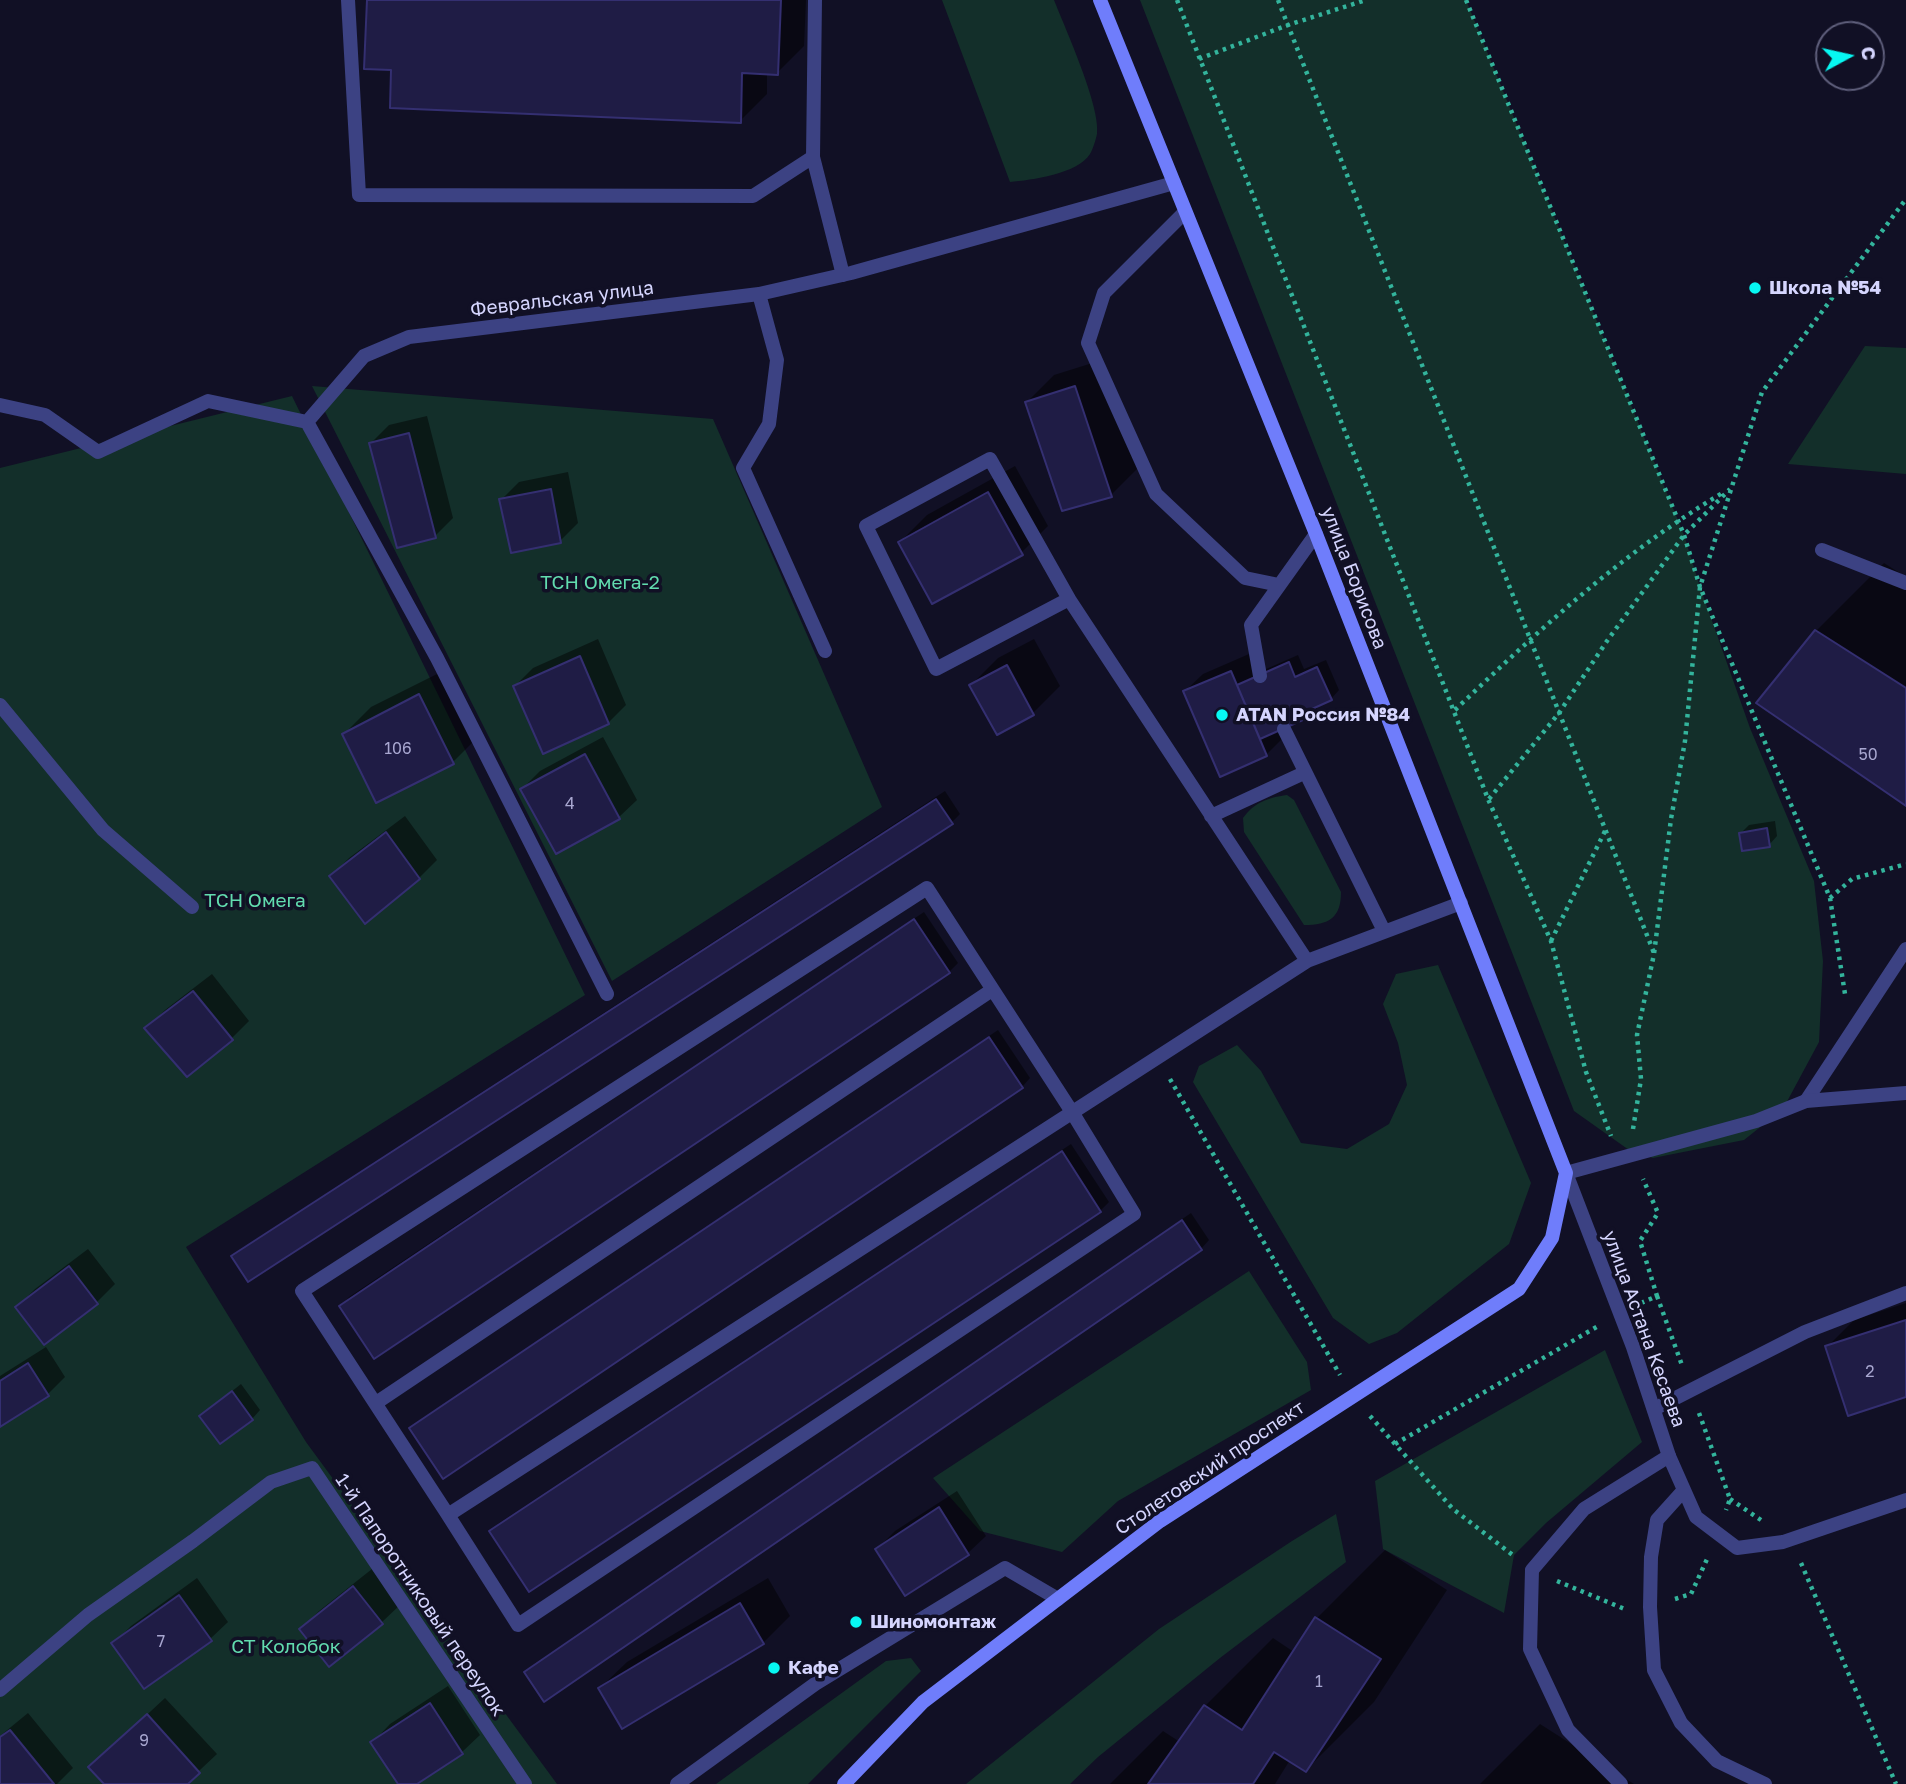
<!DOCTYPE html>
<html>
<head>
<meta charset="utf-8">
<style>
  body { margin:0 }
  #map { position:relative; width:1906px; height:1784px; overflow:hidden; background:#111025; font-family:"Golos Text",sans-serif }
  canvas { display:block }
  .north { position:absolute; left:1815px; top:21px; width:70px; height:70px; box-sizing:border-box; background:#111025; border:2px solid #5f5f7c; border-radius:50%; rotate:82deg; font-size:19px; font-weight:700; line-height:28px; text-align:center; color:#d5d5fe }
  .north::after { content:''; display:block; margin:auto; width:24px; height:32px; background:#07f7f2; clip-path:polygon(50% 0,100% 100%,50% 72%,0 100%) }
</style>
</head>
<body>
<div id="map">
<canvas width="1906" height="1784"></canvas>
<div class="north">С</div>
</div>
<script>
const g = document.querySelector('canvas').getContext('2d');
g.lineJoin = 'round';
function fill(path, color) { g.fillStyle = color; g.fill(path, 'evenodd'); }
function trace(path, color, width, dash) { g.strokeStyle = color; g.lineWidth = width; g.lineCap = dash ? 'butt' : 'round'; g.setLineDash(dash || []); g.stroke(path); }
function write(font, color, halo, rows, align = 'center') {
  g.font = font + ' "Golos Text",sans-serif'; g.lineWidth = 7; g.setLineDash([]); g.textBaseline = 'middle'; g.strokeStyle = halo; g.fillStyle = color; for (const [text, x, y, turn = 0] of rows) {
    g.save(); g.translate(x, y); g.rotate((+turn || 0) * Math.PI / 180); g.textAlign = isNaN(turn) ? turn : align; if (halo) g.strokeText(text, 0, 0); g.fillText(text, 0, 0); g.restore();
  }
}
fill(new Path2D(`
  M942,0h112c11,28 47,107 43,134 -1,5 -4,15 -7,20 -12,20 -59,26 -80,28z
  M1140,0h326l218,535 16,52 50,141 64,153 9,80 -4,81 -36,67 -39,31 -91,18 -24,-8 -55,-39z
  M1865,346l41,2v126l-118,-10z
  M312,386l401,33 169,388 -270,174z
  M292,396l293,599 -399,252 120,195 251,342h-557v-1316z
  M1287,795l7,5 47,92c0,26 -12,33 -37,33l-60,-93 -1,-14c12,-16 24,-20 44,-23z
  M1438,965l93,218 -22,61 -112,89 -28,11 -36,-26 -140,-236 6,-16 38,-21 24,26 40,72 46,6 42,-25 18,-39 -9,-42 -15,-39 13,-30z
  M1249,1271l58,91 4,28 -193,111 -56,51 -82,-21 -47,-53z
  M1605,1350l37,92 -96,81 -32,32 -10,58 -121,-64 -8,-68z
  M1336,1514l10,48 -126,96 -122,99 -28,27h-104l193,-155 133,-88z
  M911,1658l10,13 -113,113h-92l170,-123z`), '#132f2a');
fill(new Path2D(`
  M368,0h438l-2,46 -27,27h-10v21l-27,27 -347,-52z
  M1102,360l36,108 -27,27 -84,-93 27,-27z
  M427,416l26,102 -18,18 -64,-93 18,-18z
  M1015,466l33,60 -27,27 -121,-11 27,-27z
  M568,472l10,51 -18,18 -59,-41 18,-18z
  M1884,563l22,14v227l-90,-173z
  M598,639l28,66 -18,18 -93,-37 18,-18z
  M1034,639l26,47 -27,27 -62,-28 27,-27z
  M1249,654l8,19 41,-18 6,14 22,-9 13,30 -8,9 -10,4 -8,11 -33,14 4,9 -18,18 -81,-64 18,-17z
  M447,669l33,66 -27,27 -76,39 -33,-67 27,-27z
  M603,737l34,63 -18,17 -97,-28 18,-18z
  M945,791l15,23 -9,9 -718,434 9,-9z
  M405,816l32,44 -18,18 -54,43 -34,-45 18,-18z
  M1775,821l2,15 -8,9 -28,-12 8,-8z
  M924,912l34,51 -9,9 -608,334 8,-9z
  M212,974l37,47 -18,18 -84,-11 18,-18z
  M998,1030l32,48 -8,9 -611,342 9,-9z
  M1071,1144l38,58 -9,9 -570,379 -39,-59 8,-8z
  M1191,1213l18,27 -8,9 -675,423 8,-8z
  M88,1249l27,35 -18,18 -53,40 -27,-35 18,-18z
  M1906,1303v92l-79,-48 27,-27z
  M46,1347l19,30 -18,18 -47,30v-49z
  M241,1384l19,26 -8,9 -51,-3z
  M957,1491l29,45 -18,17 -63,41 -28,-45 18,-18z
  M1385,1550l62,40 -73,112 -68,68 -16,-10 -15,24h-165l53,-53 17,11 25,-36 68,-68 21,14 23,-34z
  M372,1569l28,36 -18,17 -52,43 -29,-36 18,-18z
  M197,1578l31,44 -18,17 -97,5 18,-18z
  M768,1578l22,38 -27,27 -140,84 -23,-39 27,-26z
  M448,1686l32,49 -18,17 -48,32h-14l-27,-42 17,-18z
  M165,1698l52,56 -32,30h-79l3,-34z
  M28,1713l45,55 -16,16h-57v-48z
  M1540,1724l94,60h-154z`), '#0007');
const building = new Path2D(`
  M367,0h414l-3,75 -36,-2 -1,50 -351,-15 1,-38 -27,-1z
  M1075,386l37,111 -50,14 -37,-109z
  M409,433l27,105 -39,10 -28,-105z
  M551,489l10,54 -50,10 -12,-54z
  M988,492l35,63 -91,49 -34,-62z
  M1815,630l91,58v118l-150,-103z
  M580,656l29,68 -66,30 -30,-68z
  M1289,662l6,15 22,-10 15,33 -20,9 2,6 -54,24 -23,-54z
  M1007,665l27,50 -37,20 -28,-50z
  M1231,671l36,85 -47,21 -37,-86z
  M419,694l35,70 -78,39 -34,-69z
  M585,754l35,65 -64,35 -36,-65z
  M936,799l17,25 -705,458 -17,-26z
  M1767,828l3,19 -28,4 -3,-18z
  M386,832l34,47 -55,45 -36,-48z
  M914,919l36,54 -576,386 -35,-53z
  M193,991l40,49 -46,37 -43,-49z
  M989,1037l34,51 -580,391 -34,-51z
  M1062,1151l39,61 -572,380 -40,-61z
  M1182,1220l20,30 -658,452 -20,-30z
  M69,1266l29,38 -54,41 -29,-38z
  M1906,1320v77l-58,19 -23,-70z
  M28,1363l21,33 -49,31v-46z
  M232,1391l21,29 -33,24 -21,-28z
  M939,1507l30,48 -64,41 -30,-47z
  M353,1586l30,38 -54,43 -30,-38z
  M179,1595l33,46 -68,48 -33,-46z
  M740,1603l24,41 -142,85 -24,-41z
  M1315,1617l66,42 -75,113 -32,-20 -21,32h-105l56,-79 38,25z
  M430,1703l33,51 -46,30h-19l-28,-42z
  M147,1714l53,59 -12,11h-84l-16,-17z
  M10,1730l44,54h-54v-47z`);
fill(building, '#1f1c45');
trace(building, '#342f71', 2);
trace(new Path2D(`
  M1177,0l311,799 63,142 35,131 25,64
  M1278,0l376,953
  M1466,0l218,535 16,52 130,311 15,96
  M1199,59l89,-34 78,-25
  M1455,710c84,-80 168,-158 269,-218
  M1489,799l70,-86 48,-72 77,-106 46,-46
  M1830,898l22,-19 54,-15
  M1551,941l54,-110
  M1170,1079l170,296
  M1633,1129l8,-50 -4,-44 17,-81 17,-135 14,-78 15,-154 62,-195 144,-193
  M1657,1296l26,72
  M1641,1303l16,-7 -17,-55 18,-28 -15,-34
  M1699,1413l31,86 -4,11
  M1370,1416l83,93 61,47
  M1395,1444l205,-119
  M1730,1499l31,21
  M1801,1563l95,221
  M1557,1581l70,29
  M1675,1599l16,-5 17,-37`), '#33b49c', 4.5, [3.5, 5]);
trace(new Path2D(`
  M348,0l11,195 394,1 60,-39 2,-157
  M813,157l30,118
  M1185,212l-81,81 -16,50 68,151 89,84 34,7
  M759,294l18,66 -8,64 -26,44 82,183
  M0,405l45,10 53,37 110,-51 99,21
  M307,422l57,-66 45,-19 350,-43 92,-21 323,-90
  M307,422l130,236 170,336
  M1822,550l84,33
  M1069,599l-79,-140 -124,67 70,143 133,-70 238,362 154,-58
  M1260,676l-9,-51 65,-91
  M0,705l103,125 89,77
  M1284,729l100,202
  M1211,816l93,-43
  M1806,1101l100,-152
  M376,1403l616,-413
  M1654,1409l151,-77 101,-39
  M1669,1456l27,61 41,31 46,-6 123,-42
  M1684,1490l-27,30 -6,37 -1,50 4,63 27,53 36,38 48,23
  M448,1515l-146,-224 625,-403 145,224 62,102 -616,411 -70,-110 859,-554
  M0,1690l88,-75 105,-74 78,-59 41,-14 213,316
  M677,1784l138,-100 190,-116 53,31`), '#3c4283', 14);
trace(new Path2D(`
  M1621,1784l-53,-54 -38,-81 2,-79 52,-61 85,-53 -36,-109 -67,-174 190,-52 50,-20 100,-8`), '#3c4283', 14);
trace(new Path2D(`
  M844,1784l79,-82 237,-181 359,-232 33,-51 14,-65 -250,-639 -216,-534`), '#6f7dfb', 14);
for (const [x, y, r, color] of [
  [1755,288,7,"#07f7f2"],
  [1222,715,7,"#07f7f2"],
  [856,1622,7,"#07f7f2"],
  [774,1668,7,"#07f7f2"]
]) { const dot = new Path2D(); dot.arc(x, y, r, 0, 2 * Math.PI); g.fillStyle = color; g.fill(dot); trace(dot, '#111025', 2.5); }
write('16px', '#a8a7d0', null, [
  ["106",398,749],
  ["50",1868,755],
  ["4",570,804],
  ["2",1870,1372],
  ["7",161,1642],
  ["1",1319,1682],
  ["9",144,1741]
]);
write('bold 19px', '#d5d5fe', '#111025', [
  ["Школа №54",1769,288],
  ["ATAN Россия №84",1236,715],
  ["Шиномонтаж",870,1622],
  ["Кафе",788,1668]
], 'left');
write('19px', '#d5d5fe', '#111025', [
  ["Февральская улица",562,299,-7],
  ["улица Борисова",1354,578,69],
  ["улица Астана Кесаева",1644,1329,70],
  ["Столетовский проспект",1210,1468,-34],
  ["1-й Папоротниковый переулок",420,1595,56]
]);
write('19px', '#62dcaf', '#111025', [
  ["ТСН Омега-2",600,583],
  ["ТСН Омега",255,901],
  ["СТ Колобок",286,1647]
]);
</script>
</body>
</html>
